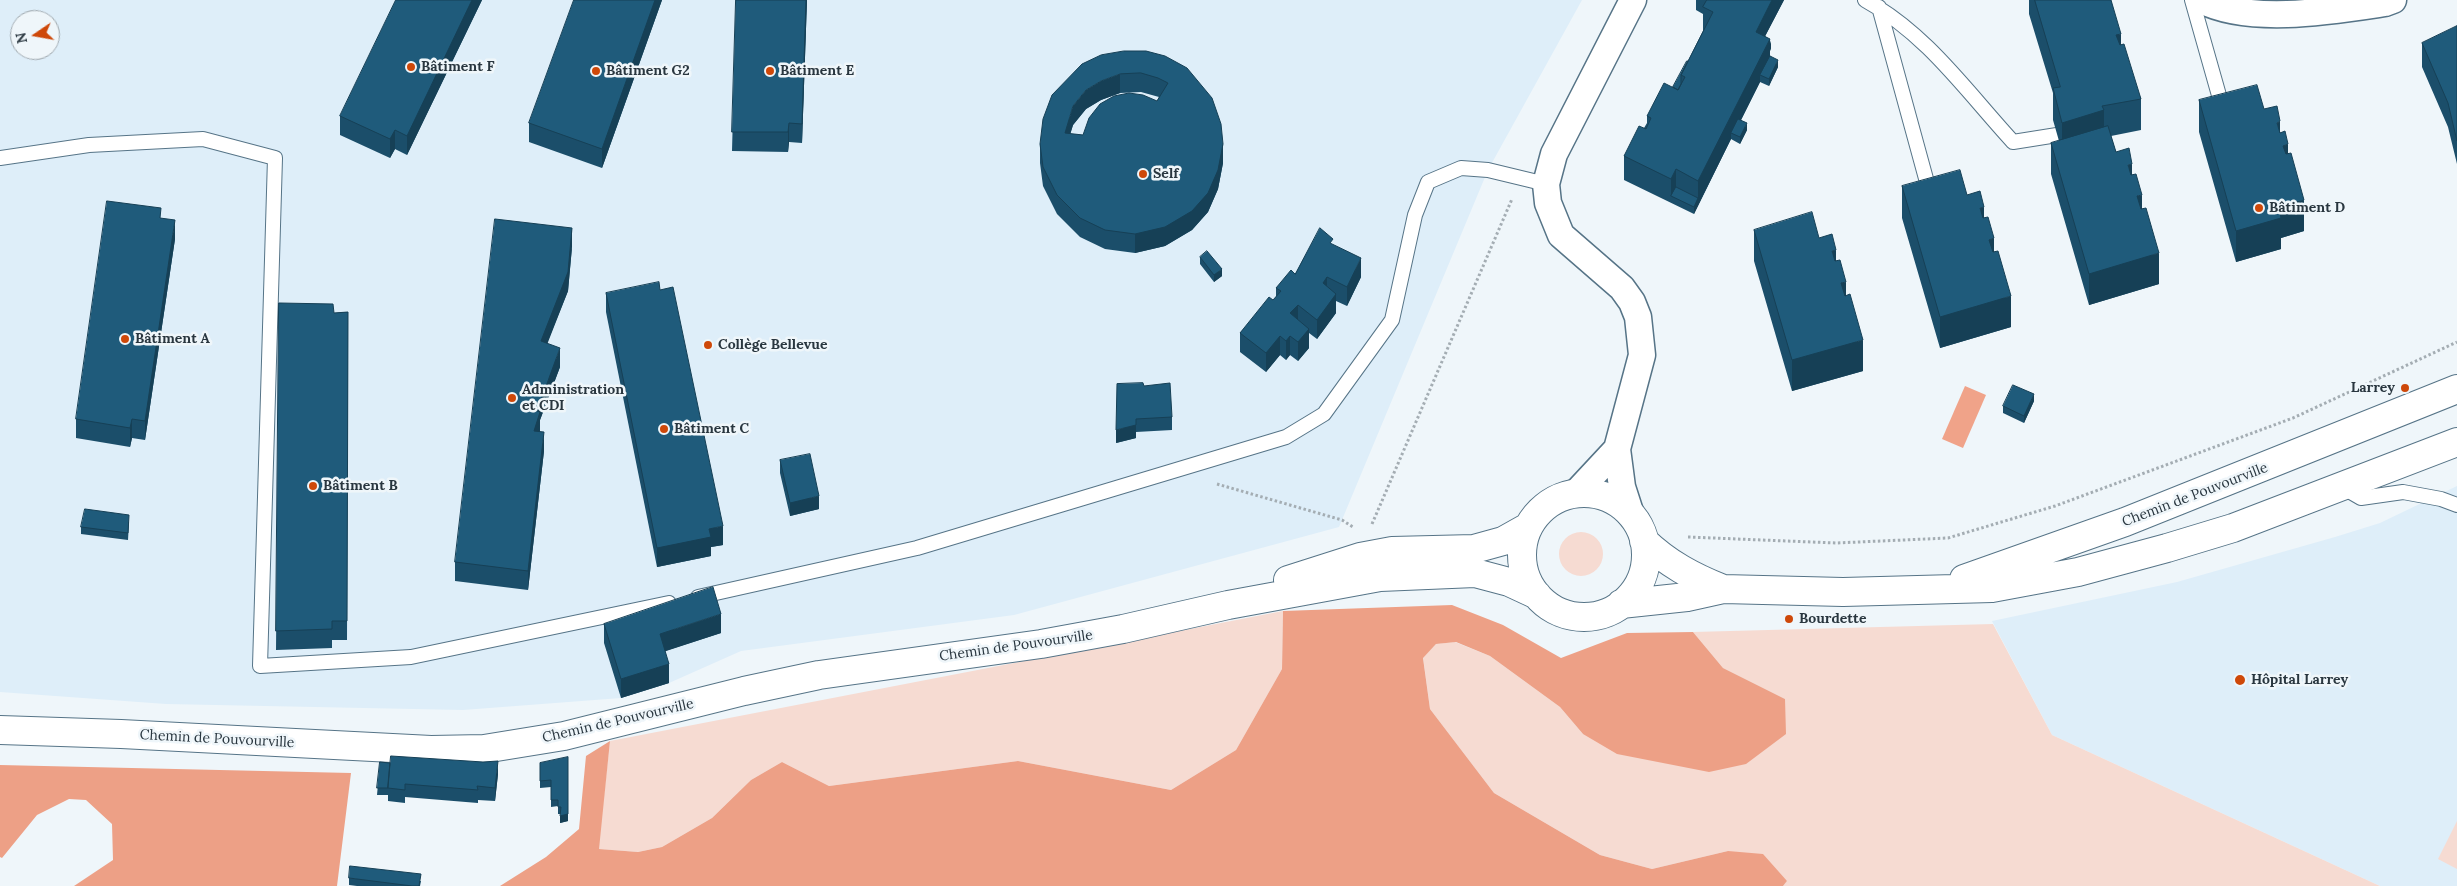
<!DOCTYPE html>
<html>
<head>
<meta charset="utf-8">
<style>
  body { margin:0 }
  #map { position:relative; width:2457px; height:886px; overflow:hidden; background:#eff6fa; font-family:Lora,serif }
  canvas { display:block }
  .north { position:absolute; left:10px; top:10px; width:50px; height:50px; box-sizing:border-box; background:#eff6fa; border:1px solid #a0a9af; border-radius:50%; rotate:258deg; font-size:14px; font-weight:700; line-height:20px; text-align:center; color:#29363f }
  .north::after { content:''; display:block; margin:auto; width:18px; height:22px; background:#ce4809; clip-path:polygon(50% 0,100% 100%,50% 72%,0 100%) }
</style>
</head>
<body>
<div id="map">
<canvas width="2457" height="886"></canvas>
<div class="north">N</div>
</div>
<script>
const g = document.querySelector('canvas').getContext('2d');
g.lineJoin = 'round';
function fill(path, color) { g.fillStyle = color; g.fill(path, 'evenodd'); }
function trace(path, color, width, dash) { g.strokeStyle = color; g.lineWidth = width; g.lineCap = dash ? 'butt' : 'round'; g.setLineDash(dash || []); g.stroke(path); }
function write(font, color, halo, rows, align = 'center') {
  g.font = font + ' Lora,serif'; g.lineWidth = 5; g.setLineDash([]); g.textBaseline = 'middle'; g.strokeStyle = halo; g.fillStyle = color; for (const [text, x, y, turn = 0] of rows) {
    g.save(); g.translate(x, y); g.rotate((+turn || 0) * Math.PI / 180); g.textAlign = isNaN(turn) ? turn : align; if (halo) g.strokeText(text, 0, 0); g.fillText(text, 0, 0); g.restore();
  }
}
fill(new Path2D(`
  M0,0h1582l-94,170 -149,357 -325,88 -273,36 -72,32 -48,15 -158,12 -297,-6 -166,-12zM20,20h30v30h-30z
  M2457,486v400h-77l-328,-151 -60,-114 185,-39 158,-45 45,-14z`), '#deeef9');
fill(new Path2D(`
  M1559 554a22 22 0 1 1 44 0a22 22 0 1 1-44 0Z
  M1283,611l-1,58 -46,81 -65,40 -153,-29 -189,25 -47,-24 -31,18 -39,38 -50,29 -24,5 -40,-3 12,-108z
  M1993,624l59,111 328,151h-597l4,-5 -59,-30 -76,18 -52,-14 -106,-62 -64,-84 -7,-52 13,-13 19,-2 35,14 70,51 23,27 202,-35 -62,-31 -30,-36z
  M2457,821v48l-19,-10z`), '#f6dbd2');
fill(new Path2D(`
  M1452,605l51,20 58,33 66,-25 66,-1 30,36 62,31 1,35 -40,30 -37,8 -92,-18 -34,-20 -23,-27 -70,-51 -34,-14 -20,2 -13,14 7,51 64,84 106,62 52,14 76,-18 35,3 24,27 -4,5h-1283l46,-29 33,-28 7,-73 24,-15 -11,108 39,3 24,-5 50,-29 39,-38 31,-18 47,24 189,-25 153,29 65,-40 46,-81 1,-58z
  M0,765l351,8 -14,113h-263l39,-26 -1,-36 -26,-24 -17,-1 -32,16 -35,43 -2,-1z`), '#eda086');
fill(new Path2D(`
  M1965,386l21,9 -23,53 -21,-9z`), '#f0a389');
const lane = new Path2D(`
  M1865,0c61,33 102,92 148,142l44,-7
  M2192,0l32,113
  M1879,7l52,190
  M0,158l89,-13 114,-6 72,19 -15,508 151,-9 258,-54
  M2342,487l19,11 42,-6 38,7 16,6
  M698,597l219,-49 369,-111 38,-23 68,-94 23,-105 13,-33 33,-14 27,2 58,14`);
const street = new Path2D(`
  M2201,0c49,25 131,11 184,3l8,-3
  M1576,493l41,-44
  M1631,515l-9,-28 -5,-38 25,-94 -4,-38 -6,-15 -10,-14 -61,-53 -13,-32 -2,-19 8,-30 79,-154`);
const secondary = new Path2D(`
  M1522 555a62 62 0 1 1 124 0a62 62 0 1 1-124 0Z
  M1644,541c24,23 49,36 79,48
  M1964,579l161,-57 332,-133
  M1288,580l72,-23 32,-6 82,-2 29,-8 25,-14
  M1621,604l66,-7 36,-8 120,3 149,-4 86,-16 89,-24 66,-20 224,-86
  M0,730l121,4 310,16 53,-1 80,-13 180,-45 75,-16 222,-31 82,-15 105,-24 152,-28 95,-4 34,9 28,13`);
trace(lane, '#567487', 16);
trace(street, '#567487', 29);
trace(secondary, '#567487', 30);
trace(new Path2D(`
  M1217,484l125,36 11,7
  M1372,524l140,-325
  M1688,537l148,6 112,-5 107,-32 238,-88 164,-76`), '#a4adb3', 3, [2.5, 2.5]);
trace(lane, '#fff', 14);
trace(street, '#fff', 26);
trace(secondary, '#fff', 28);
fill(new Path2D(`
  M396,0h86l-75,155 -12,-6 -5,9 -50,-23v-19z
  M574,0h88l-60,168 -73,-26v-19z
  M736,0h71l-5,143 -13,-1 -1,10 -56,-1z
  M1696,0h88l-19,36 5,4 1,8 -1,3v5l8,11 -9,19 -9,-4 -19,38 6,10 -7,14 -9,-5 -37,75 -70,-34v-24l20,-28 3,-5v-7l26,-29 15,-26 15,-30v-17l-7,-4z
  M2029,0h82l10,45 20,54v31l-30,6 5,16 16,23 10,34 17,75 -70,21 -38,-131v-31l8,-2 -6,-21v-27l-24,-79z
  M2457,26v138l-9,-37 -26,-60v-24z
  M1146,51l77,112 -5,26 -10,23 -16,18 -27,16 -30,7 -30,-4 -25,-12 -23,-23 -14,-28 -3,-23v-19zM1141,92l18,5 -2,4 -74,34 -13,-1 3,-9 13,-16 15,-9 19,-7z
  M2199,100l65,9 16,23 8,22 16,77 -23,7v11l-45,13 -37,-130z
  M1902,186l65,9 17,23 10,34 17,75 -71,21 -38,-130z
  M161,218l14,21 -30,201 -13,-2 -2,9 -54,-9v-19z
  M1754,230l65,8 17,23 10,34 17,76 -71,20 -38,-130z
  M1333,245l28,32 -14,29 -11,-5v12l-19,26 -8,-6v15l-11,13 -8,-6 -4,5 -6,-5 -14,17 -26,-20v-19l36,-36v-9z
  M572,247l-4,44 -21,52 13,24 -20,53v12l4,19 -16,139 -73,-9v-19z
  M1200,257l22,19 -8,6 -14,-18z
  M606,293l117,252 -12,2v9l-54,11 -51,-255z
  M279,303l55,10 14,-1 -1,328h-15v8l-56,2z
  M1144,386l28,31v13l-36,2v6l-20,5z
  M2034,401l-10,22 -21,-10v-7z
  M780,460l39,49 -29,7 -10,-43z
  M129,522l-1,18 -47,-6v-7z
  M604,624l117,9 -56,18 4,32 -48,15 -17,-55z
  M568,757v64l-8,2 1,-9h-3v-8l-7,1v-20l-11,1v-25z
  M380,762l118,12 -3,27 -17,-1v3l-73,-6v6l-17,-2v-6h-11z
  M349,878l72,3 -1,5h-63l-8,-1z`), '#1b4e6a');
fill(new Path2D(`
  M472,0h10l-75,155v-19z
  M655,0h7l-60,168v-19z
  M806,0h1l-5,143v-19z
  M1772,0h12l-26,50 -2,-18z
  M2121,34v31l-5,-30z
  M1770,39v5l1,-3v7l-1,3v12l-10,12v7l-26,52 -3,-1v6l-37,75v-7l4,-9v-17z
  M1778,60v7l-9,19v-7z
  M1120,74v19l-19,7 -15,9 -13,16 -8,27v-19l8,-27 13,-16 15,-9z
  M2104,110v31l-42,13v-31z
  M2280,121v31l-3,-29z
  M789,123v19l-1,10v-20z
  M1747,123v7l-7,14v-7z
  M395,130v19l-5,9v-19z
  M1223,144v19l-5,26 -10,23 -16,18 -27,16 -30,7v-19z
  M2288,144v31l-5,-29z
  M2132,164v31l-4,-30z
  M1676,169v24l-5,3v-17z
  M2142,195v31l-5,-30z
  M2304,200v31l-23,7v11l-45,13v-31l43,-24z
  M1984,207v31l-4,-30z
  M175,220v19l-30,201v-19z
  M572,228v19l-4,44 -27,69v-19z
  M1994,238v31l-5,-29z
  M1836,250v31l-4,-30z
  M2159,253v31l-70,21v-31z
  M1361,258v19l-14,29v-19z
  M1222,269v7l-8,6v-7z
  M1327,277v19l-4,-13z
  M1846,282v31l-5,-30z
  M1336,294v19l-19,26v-19z
  M2011,296v31l-71,21v-31z
  M1298,305v19l-8,-11z
  M1309,329v19l-11,13v-19z
  M1280,336v19l-14,17v-19z
  M1290,336v19l-4,5v-19z
  M1863,340v31l-71,20v-31z
  M560,348v19l-20,53v11l-6,19v-19l3,-20z
  M2034,394v7l-10,22v-7z
  M132,419v19l-2,9v-19z
  M1136,425v13l-20,5v-13z
  M544,432v19l-16,139v-19z
  M819,496v13l-29,7v-13z
  M723,526v19l-12,2v9l-54,11v-19l52,-19z
  M721,614v19l-61,20v-19z
  M669,664v19l-48,15v-19z
  M498,761v13l-3,27v-13z
  M568,814v7l-8,2v-7z`), '#164056');
const building = new Path2D(`
  M396,0h76l-65,136 -12,-6 -5,9 -50,-23z
  M574,0h81l-53,149 -73,-26z
  M736,0h70l-4,124 -13,-1 -1,9h-56z
  M1707,0h65l-16,32 14,7 -72,142 -22,-12 -5,10 -47,-23 15,-30 7,3 5,-11 -4,-2 17,-33 14,7 7,-13 -4,-2 32,-63 -10,-5z
  M2035,0h76l10,34 -5,1 4,10 4,-1 17,55 -39,7 2,4 -42,13 -9,-35 7,-1z
  M2457,26v115l-9,-38 -26,-60z
  M1124,51h22l19,5 22,12 25,30 9,26 2,20 -5,26 -10,23 -16,18 -27,16 -30,7 -30,-4 -25,-12 -23,-23 -14,-28 -3,-23 3,-25 9,-24 30,-31 19,-9zM1141,73l17,5 10,5 -11,18 -14,-6 -14,-2 -15,3 -14,8 -11,14 -6,17 -18,-2 8,-27 13,-16 15,-9 19,-7z
  M1770,56l8,4 -9,19 -9,-4z
  M1687,61h1l-7,14v9l-3,6 -5,-3z
  M2257,85l7,24 13,-3 3,15 -3,2 3,10 5,-2 3,13 -5,2 3,8 5,-1 13,47 -25,7 2,11 -45,13 -37,-131z
  M1738,119l9,4 -7,14 -9,-4z
  M2108,126l8,26 13,-4 3,16 -4,1 3,10 5,-1 6,21 -5,1 4,13 5,-1 13,45 -70,21 -38,-131z
  M1960,170l7,25 13,-4 4,16 -4,1 3,10 5,-1 6,21 -5,2 4,12 5,-1 13,45 -71,21 -38,-131z
  M1676,187l22,11 -4,9 -23,-11z
  M107,201l54,7 -1,10 15,2 -30,201 -13,-2 -2,9 -54,-9z
  M1812,212l7,26 13,-4 4,16 -4,1 3,10 5,-1 6,22 -5,1 4,13 5,-2 13,46 -71,20 -38,-130z
  M495,219l77,9 -4,44 -27,69 19,7 -23,63 3,1 -6,19 10,1 -16,139 -73,-9z
  M1320,228l13,11 -3,4 31,15 -14,29 -20,-10 -4,6 13,11 -19,26 -19,-15 -8,8 19,16 -11,13 -8,-6 -4,5 -6,-5 -14,17 -26,-20 29,-36 4,3 8,-9 -5,-3 15,-18 4,4z
  M1207,251l15,18 -8,6 -14,-18z
  M659,282l1,8 13,-3 50,239 -14,3 2,8 -54,11 -51,-255z
  M279,303l54,1 1,9 14,-1 -1,309h-15v8l-56,2z
  M1143,383l1,3 26,-3 2,34 -36,2v6l-20,5 1,-46z
  M2013,385l21,9 -10,22 -21,-10z
  M810,454l9,42 -29,7 -10,-43z
  M85,509l44,6 -1,18 -47,-6z
  M713,587l8,27 -61,20 9,30 -48,15 -17,-55z
  M391,756l92,6 15,-1 -3,27 -18,-2 1,4 -73,-6v6l-17,-2z
  M568,757v57l-8,2 1,-9h-3v-7h-7v-20l-11,1v-18z
  M380,762l10,1 -2,25h-11z
  M350,866l71,8 -2,12h-7l-63,-8z`);
fill(building, '#1f5b7b');
trace(building, '#164056', 1);
for (const [x, y, r, color] of [
  [411,67,5,"#ce4809"],
  [596,71,5,"#ce4809"],
  [770,71,5,"#ce4809"],
  [1143,174,5,"#ce4809"],
  [2259,208,5,"#ce4809"],
  [125,339,5,"#ce4809"],
  [708,345,5,"#ce4809"],
  [2405,388,5,"#ce4809"],
  [512,398,5,"#ce4809"],
  [664,429,5,"#ce4809"],
  [313,486,5,"#ce4809"],
  [1789,619,5,"#ce4809"],
  [2240,680,6,"#ce4809"]
]) { const dot = new Path2D(); dot.arc(x, y, r, 0, 2 * Math.PI); g.fillStyle = color; g.fill(dot); trace(dot, '#eff6fa', 2); }
write('bold 14px', '#29363f', '#eff6fa', [
  ["Bâtiment F",421,67],
  ["Bâtiment G2",606,71],
  ["Bâtiment E",780,71],
  ["Self",1153,174],
  ["Bâtiment D",2269,208],
  ["Bâtiment A",135,339],
  ["Collège Bellevue",718,345],
  ["Larrey",2395,388,"right"],
  ["Administration",522,390],
  ["et CDI",522,406],
  ["Bâtiment C",674,429],
  ["Bâtiment B",323,486],
  ["Bourdette",1799,619],
  ["Hôpital Larrey",2251,680]
], 'left');
write('14px', '#29363f', '#eff6fa', [
  ["Chemin de Pouvourville",2195,495,-21],
  ["Chemin de Pouvourville",1016,646,-8],
  ["Chemin de Pouvourville",618,721,-13],
  ["Chemin de Pouvourville",217,739,3]
]);
</script>
</body>
</html>
